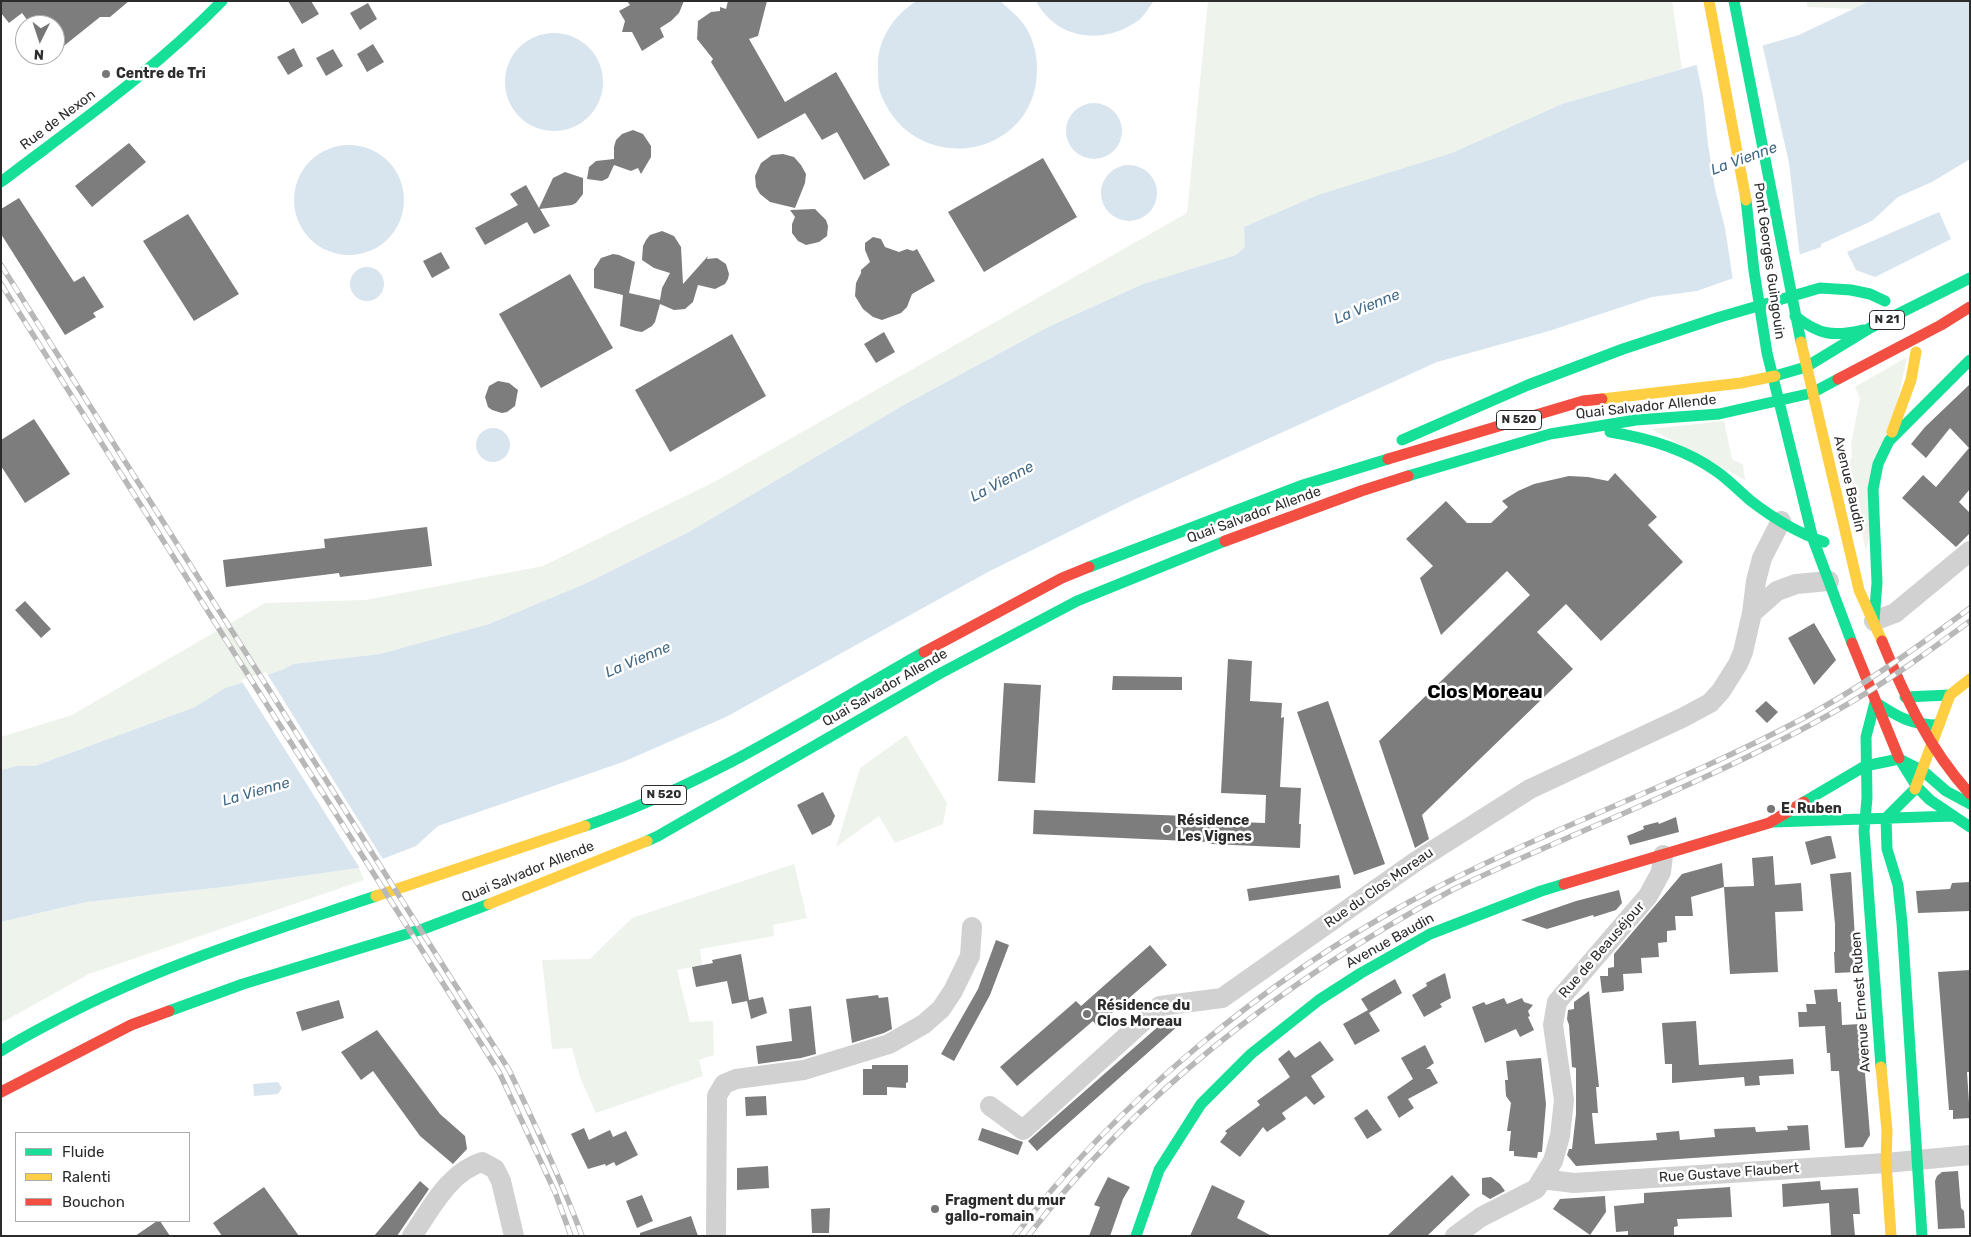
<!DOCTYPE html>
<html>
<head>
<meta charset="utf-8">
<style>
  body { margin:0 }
  #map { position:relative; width:1971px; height:1237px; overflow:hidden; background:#fff; font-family:Rubik,sans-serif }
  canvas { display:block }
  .frame { position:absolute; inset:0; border:2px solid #2c2c2c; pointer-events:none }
  .legend { position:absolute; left:15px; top:1132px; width:175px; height:90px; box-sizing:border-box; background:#fff; border:1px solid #ababab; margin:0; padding:6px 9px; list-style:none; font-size:15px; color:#2c2c2c }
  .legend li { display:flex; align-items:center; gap:10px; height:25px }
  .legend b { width:25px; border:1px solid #ababab }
  .north { position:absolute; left:15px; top:15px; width:50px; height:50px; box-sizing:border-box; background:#fff; border:1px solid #ababab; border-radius:50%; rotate:184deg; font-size:14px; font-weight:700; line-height:20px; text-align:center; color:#2c2c2c }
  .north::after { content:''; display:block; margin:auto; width:18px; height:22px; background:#767676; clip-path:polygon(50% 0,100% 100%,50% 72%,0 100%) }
</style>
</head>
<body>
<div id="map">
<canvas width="1971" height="1237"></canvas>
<div class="frame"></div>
<ul class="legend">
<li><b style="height:6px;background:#16e098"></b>Fluide</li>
<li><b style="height:6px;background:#ffcf43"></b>Ralenti</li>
<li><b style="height:6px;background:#f24e42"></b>Bouchon</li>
</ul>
<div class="north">N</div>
</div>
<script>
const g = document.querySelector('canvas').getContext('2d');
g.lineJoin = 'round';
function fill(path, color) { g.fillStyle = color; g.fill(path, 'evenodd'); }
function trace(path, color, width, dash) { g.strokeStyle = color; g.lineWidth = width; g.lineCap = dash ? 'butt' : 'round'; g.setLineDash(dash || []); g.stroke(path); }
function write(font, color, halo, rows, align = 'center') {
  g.font = font + ' Rubik,sans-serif'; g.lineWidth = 5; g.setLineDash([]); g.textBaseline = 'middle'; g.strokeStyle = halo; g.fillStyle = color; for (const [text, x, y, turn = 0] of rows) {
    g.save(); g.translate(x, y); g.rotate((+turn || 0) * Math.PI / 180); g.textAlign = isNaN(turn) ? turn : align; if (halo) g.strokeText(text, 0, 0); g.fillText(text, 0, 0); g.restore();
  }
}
fill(new Path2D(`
  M1208,1h464l10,68 -120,35 -317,143 -9,8 -93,29 -95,43 -146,79 -215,127 -98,49 -100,42 -109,30 -87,10 -11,6 -57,18 -30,19 -160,59h-18l-16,4v-33l71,-22 193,-112 101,-3 177,-34 173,-85 471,-268z
  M1807,1h63l-15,8 -48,-2z
  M1907,357l-41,194 -19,-86 5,-8 -1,-13 9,-45 -5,-12z
  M1724,421l8,38 11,6 2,15 -94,-51z
  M906,735l41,68 -4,21 -48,19 -16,-27 -43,31 24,-79z
  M794,864l13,54 -34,7 1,11 -74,13 2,16 -25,5 13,52 23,-1 1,34 -15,5 4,16 -107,37 -16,-36 -8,-29 -20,1 -10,-89 48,-1 42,-41z
  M359,868l5,12 -275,94 -88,49v-101l85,-20 138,-15z`), '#eef3eb');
fill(new Path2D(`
  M917,1h83c7,7 16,13 22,21 10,12 15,31 15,46 1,92 -125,112 -157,24 -2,-7 -2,-16 -2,-23 -2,-27 16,-55 39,-68z
  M1036,1h118c-5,6 -9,14 -15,19 -34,25 -82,21 -103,-19z
  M1870,1h100v158l-38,23 -34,15 -26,24 -51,23v3l-124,44 -45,6 -103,34 -112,31 -308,140 -141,70 -262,145 -103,45 -185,64 -22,20 -57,22 -135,19 -138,15 -85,20v-152l16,-4h18l160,-59 30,-19 57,-18 11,-6 87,-10 109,-30 100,-42 98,-49 215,-127 146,-79 95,-43 93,-29 9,-8 -1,-20 74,-32 134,-42 110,-49 237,-69z
  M505 82a49 49 0 1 1 98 0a49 49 0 1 1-98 0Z
  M1066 131a28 28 0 1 1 56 0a28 28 0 1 1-56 0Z
  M294 200a55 55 0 1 1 110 0a55 55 0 1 1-110 0Z
  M1101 193a28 28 0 1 1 56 0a28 28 0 1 1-56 0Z
  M1939,212l12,27 -76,38 -19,-7 -9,-18z
  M350 284a17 17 0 1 1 34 0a17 17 0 1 1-34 0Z
  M476 445a17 17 0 1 1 34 0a17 17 0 1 1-34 0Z
  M278,1082l4,6 -4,6 -24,2 -1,-12z`), '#d8e5ee');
fill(new Path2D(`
  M1762,43l27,120 11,94 -67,24 -8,-53 -10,-39 -7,-45 -5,-48 -7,-34z
  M266,672l118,189 -23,9 -120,-190z`), '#fff');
fill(new Path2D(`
  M1,1h128l-19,16h-10l-45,36v-28h-24l-9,-12 -13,10 -8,-10z
  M288,1h23l8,13 -17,10z
  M627,1h57l-5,12 -8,8 -11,7 4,9 -22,14 -10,-19h-10l3,-11 -6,-10 11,-6z
  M728,1h39l-9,35 -9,3 36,63 51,-30 54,93 -26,15 -27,-48 -15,8 -17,-27 -47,26 -47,-77 2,-3 -16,-20 1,-18 13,-9 9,-1v-4l6,2z
  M368,3l9,16 -17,11 -10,-17z
  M373,44l11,18 -17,10 -10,-18z
  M294,48l9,18 -15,9 -11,-18z
  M333,49l10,17 -17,10 -10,-18z
  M633,130l10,4 8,12v11l-10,17 -3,-6 -7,3 -17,-6 -6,13 -6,3 -15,-2 2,-12 7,-6 18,-2v-12l2,-7 6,-6z
  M129,143l17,19 -54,45 -17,-21z
  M783,154l11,3 7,8 5,9 -1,9 -10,25 -25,-6 -10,-8 -4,-7 -1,-11 6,-13 11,-8z
  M1043,158l34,59 -93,55 -36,-60z
  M565,172l18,6v16l-7,9 -4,2 -32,4 10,17 -16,8 -7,-12 -42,23 -10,-17 43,-23 -8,-11 16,-9 13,23 14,-30z
  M19,198l55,84 10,-6 20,31 -11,6 3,4 -31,18 -64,-101v-25z
  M815,209l11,11 2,6 -1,10 -8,6 -13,3 -8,-4 -6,-8v-9l3,-7 -5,-7z
  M188,214l51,80 -45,27 -51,-80z
  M662,231l12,5 7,11 2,37 25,-28 -1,3 10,-1 9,6 3,10 -1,5 -3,5 -10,5 -17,-4 -5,17 -8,7 -11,1 -14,-6 -5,18 -3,4 -10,6 -6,-1 -16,-5 3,-31 -29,-7v-19l7,-11 12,-4 6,1 16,7 -6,31 31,7 2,-12 8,-15 -16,-5 -12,-8 1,-14 3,-6 4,-5z
  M873,237l8,2 4,8 14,5 8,-3 6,2 4,-2 18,32 -23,13 -5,13 -6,6 -19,7 -9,-3 -10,-8 -8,-13 1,-13 5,-10v-3l9,-8 -5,-12v-7z
  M441,252l9,16 -18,10 -9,-17z
  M570,274l43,74 -72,40 -42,-74z
  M884,332l11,20 -19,11 -12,-19z
  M732,334l34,62 -96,56 -35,-62z
  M498,381l11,2 9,7 -3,16 -8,6 -5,1 -10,-3 -4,-3 -3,-10 4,-11z
  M1970,384v105l-11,13 11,11v20l-14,14 -54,-49 21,-23 13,12 33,-39 -19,-20 -24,30 -15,-14 14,-17z
  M34,419l36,55 -45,29 -24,-37v-26z
  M1615,473l42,44 -9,8 35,37 -82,79 -35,-37 -29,28 36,37 -151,146 7,24 -14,9 -36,-107 151,-146 -23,-24 -66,64 -21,-57 13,-12 -27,-27 40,-38 21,22h24l17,-16 -6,-6 16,-10 16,-7 35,-8 19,1 20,4z
  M427,527l5,39 -92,11 -1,-4 -113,14 -3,-27 102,-12 -1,-9z
  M25,601l26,28 -10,9 -26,-28z
  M1814,623l22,37 -22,25 -26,-47z
  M1228,659l24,2 -2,40 32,2 -1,15 3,-1 -4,70 21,1 -2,36h2l-1,24 -89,-4 -1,-2 -177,-8 1,-24 178,7v4l53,2 1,-28 -45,-2z
  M1113,676l69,1v13h-70z
  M1004,683l37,2 -6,98 -37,-2z
  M1328,701l57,163 -31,11 -57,-163z
  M1766,701l12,11 -11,11 -12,-12z
  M823,792l12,24 -4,9 -19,10 -15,-30z
  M1676,817l3,15 -49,13 -3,-9 17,-7 -1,-3 15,-4 1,2z
  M1827,836h4l5,22 -25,7 -6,-23z
  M1773,856l2,29 26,-2 2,28 -28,1 3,60 -48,2 -6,-87 30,-1 -2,-28z
  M1722,863l2,24 -33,10 2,19h-18l1,14 -9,1v11l-9,1 1,14 -18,1 1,15 -19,1 1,15 -1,2 -21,2 -2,-17h8v-8l6,-1v-13l68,-80z
  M1851,872l6,100 -22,1 -1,-21h1v-28l-5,-50z
  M1339,875l2,13 -92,13 -2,-12z
  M1970,882v29l-52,2 -2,-22 34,-2 2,-6z
  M1619,890l3,13 -6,7 -22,7 -1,-2 -46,14 -26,-9 55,-19z
  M996,940l13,5 -19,50 -36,66 -13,-7 37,-65z
  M1150,945l17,20 -70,61 -4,-5 -76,65 -17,-19 76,-66 5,5z
  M741,954l8,46 14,-3 4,16 -16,6 -4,-18 -15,3 -5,-23 -31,6 -4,-20 21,-4 -1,-3z
  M1970,970v102h-3l3,46 -17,1v-9h-4l-11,-138z
  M1445,973l6,25 -11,6 2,3 -18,10 -12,-22 15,-9 -1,-3z
  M1395,979l7,14 -33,20 11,18 -25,14 -12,-21 25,-14 -7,-11z
  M1837,989l1,13h3l1,23 19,-1 9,111 -7,12 -18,1 -6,-77h-8l-1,-18h-3l-2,-27 -26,1 -1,-15h9l-1,-8h10l-2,-14z
  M1589,991l10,96h-3l2,26h-6l3,31 62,-4 -1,-7 23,-2 1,9 35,-3 -1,-8 41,-2 1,5 32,-2 -1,-4 21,-1 2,25 -234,16 -9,-11 2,-6h3l4,-35v-46l-4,-1 -3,-42 -2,-6 1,-9 6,-1v-7z
  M878,995l1,3 9,-1 4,32 -8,4 -32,10 -6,-44z
  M1504,998l3,6 15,-6 2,4 9,3 -5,6 2,5 -2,1 6,13 -14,7 -4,-8 -31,14 -13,-36 12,-5 2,3z
  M339,1000l5,18 -42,13 -6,-19z
  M811,1006l5,48 -15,4 -43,6 -2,-18 36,-5 -3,-32z
  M1172,1016l7,9 -142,126 -9,-10 141,-124z
  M1696,1021l3,44 94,-6 1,15 -35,2 1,9 -15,1 -1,-9 -72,6v-19h-7l-3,-41z
  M377,1030l63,84 25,22 2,13 -14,15 -33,-28 -47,-65 -12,9 -20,-28z
  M1320,1041l14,19 -23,16 14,21 -11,8 -8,-9 -24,17 4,6 -19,13 -4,-5 -23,30 -20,-15 7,-9 -2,-2 35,-26 -3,-4 33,-24 -12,-18 11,-9 6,8z
  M1425,1045l9,18 -8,6h4l8,14 -30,16 6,9 -15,10 -12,-21 26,-18 -12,-21z
  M1541,1058l5,46 -4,48h-4l-1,6 -23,-2v-5h-5l2,-20h-4l4,-28 -5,-7 -1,-16h3l-2,-19z
  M872,1065h36v17l-2,1v5l-19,-1v8h-24v-26h9z
  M766,1096l1,19 -21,1 -1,-19z
  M1367,1109l15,21 -15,9 -13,-21z
  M584,1128l5,12 21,-10 3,7 13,-6 12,24 -22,11 -2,-4 -8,4 -1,-2 -17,5 -17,-35z
  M982,1128l41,14 -5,13 -40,-15z
  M768,1166l1,22 -32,2v-22z
  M1958,1171l3,37 3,3 1,17 -27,1 -3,-48 2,-5 5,-4z
  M1452,1175l18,20 -43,41h-40z
  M1108,1177l22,10 -7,12 -13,37h-21l11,-29 -6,-2z
  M1491,1177l9,7 5,7 -15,8 -8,-5v-16z
  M420,1181l9,8 -32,47h-23z
  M1820,1181l1,9 37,-2 2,26h-7l2,22h-24l-2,-33 -46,4 -1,-23z
  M1212,1185l33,16 -8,17 35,18h-82z
  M264,1187l35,49h-77l-9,-13z
  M1730,1187l2,30 -55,2 1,7 -4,1v9h-46v-5l-12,1 -2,-26 30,-3v-10z
  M642,1195l11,26 -16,7 -11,-27z
  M1605,1196l1,16 -16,23 -37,-26 7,-10z
  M830,1208l-1,25h-17l-1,-24z
  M691,1216l7,20h-58v-3z
  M157,1221h3l10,15h-35z`), '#7d7d7d');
trace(new Path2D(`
  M1752,613l25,-22 19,-7 33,-3
  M1874,621l21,-8 75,-62
  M990,1106l33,24 137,-124 62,-8 193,-136 115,-73 152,-71 28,-15 11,-12 17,-27 5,-12 9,-39 4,-32 6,-23 19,-37
  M1542,1179l32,4 312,-20 84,-8
  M412,1236c19,-27 37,-64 70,-74l13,7 6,12 13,55
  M716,1236l1,-140 7,-12 12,-5 68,-9 85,-26 35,-20 17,-15 12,-18 17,-35 2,-29
  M1455,1236l26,-19 55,-28 17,-28 7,-25 4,-36 -11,-75 4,-23 91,-106 13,-24 2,-17`), '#d1d1d1', 20);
trace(new Path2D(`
  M1734,1l67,341
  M1,182c76,-58 154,-112 221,-181
  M1746,200l8,71 13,82 46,186 39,104
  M1795,316c24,19 38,21 68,14
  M1775,376l31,-9 64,-39 100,-50
  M1610,432c38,6 75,17 106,39 13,9 23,20 35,30 22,17 47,32 73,41
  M1402,440l126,-55 95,-36 97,-32 100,-29 31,2 19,4 15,7
  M1408,476l142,-42 86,-14 83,-6 93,-21 26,-14
  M1089,567l214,-82 85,-26
  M1874,620l3,-37 -4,-94 5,-25 11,-23 81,-81
  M1905,697l45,-2
  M1899,758l18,29 13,13 40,27
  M1915,789l-29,29 1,31 11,36 4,38 20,313
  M1804,802l61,-36 34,-7 24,12 23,20 24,13
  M1773,822l180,-6
  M585,826c120,-40 229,-112 339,-174
  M647,841l11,-5 281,-162 138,-73 148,-60
  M169,1011l74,-27 180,-55 66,-25
  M1,1051c20,-13 42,-24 63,-35 99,-52 206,-84 312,-120
  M1881,1067l-17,-236 3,-33 -1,-61 9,-35c23,15 36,23 64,23
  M1136,1236l23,-66 42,-66 50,-50 68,-54 42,-27 69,-39 111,-43 23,-7`), '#16e098', 11);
trace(new Path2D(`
  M1709,1l37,199
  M1801,342l58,248 23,51
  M1602,399l139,-16 34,-7
  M1892,432l19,-52 5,-28
  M1915,789l35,-94 20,-16
  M376,896l209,-70
  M489,904l158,-63
  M1881,1067l6,64 -1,32 5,73`), '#ffcf43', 11);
trace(new Path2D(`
  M1838,379l103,-54 29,-18
  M1388,459l195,-58 19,-2
  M1225,541l136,-50 47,-15
  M1882,641c23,56 47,108 88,153
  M1852,643l47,115
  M924,652l138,-74 27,-11
  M1564,884l205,-61 35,-21
  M1,1092l130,-67 38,-14`), '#f24e42', 11);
const rail = new Path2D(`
  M1,265l508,805c26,54 52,109 73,166
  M1,284l498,788 56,120 16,44
  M1015,1236c101,-134 249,-255 396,-335 126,-69 263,-114 389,-181 60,-32 115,-71 170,-112
  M1028,1236c114,-147 263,-260 426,-347 129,-61 264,-111 387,-181 46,-26 87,-56 129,-87`);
trace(rail, '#b8b8b8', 5.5);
trace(rail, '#fff', 4, [11]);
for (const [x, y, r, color] of [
  [106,74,5,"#767676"],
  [1771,809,5,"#767676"],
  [1167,829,5,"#767676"],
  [1087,1014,5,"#767676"],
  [935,1209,5,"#767676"]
]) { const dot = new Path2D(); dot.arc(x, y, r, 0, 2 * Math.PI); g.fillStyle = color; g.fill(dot); trace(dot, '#fff', 2); }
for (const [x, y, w] of [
  [1887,320,35],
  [1519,420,45],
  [664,795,45]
]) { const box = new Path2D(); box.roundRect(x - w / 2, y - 9.5, w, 19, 4); g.fillStyle = '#fff'; g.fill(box); trace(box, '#2c2c2c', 1); }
write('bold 12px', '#2c2c2c', null, [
  ["N 21",1887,320],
  ["N 520",1519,420],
  ["N 520",664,795]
]);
write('bold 14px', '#2c2c2c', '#fff', [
  ["Centre de Tri",116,74],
  ["E. Ruben",1781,809],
  ["Résidence",1177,821],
  ["Les Vignes",1177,837],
  ["Résidence du",1097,1006],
  ["Clos Moreau",1097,1022],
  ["Fragment du mur",945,1201],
  ["gallo-romain",945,1217]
], 'left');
write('14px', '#2c2c2c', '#fff', [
  ["Rue de Nexon",58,120,-37],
  ["Pont Georges Guingouin",1769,261,82],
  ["Quai Salvador Allende",1646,407,-6],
  ["Avenue Baudin",1849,484,77],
  ["Quai Salvador Allende",1254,515,-20],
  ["Quai Salvador Allende",885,688,-30],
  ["Quai Salvador Allende",528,872,-22],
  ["Rue du Clos Moreau",1379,888,-35],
  ["Avenue Baudin",1390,941,-29],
  ["Rue de Beauséjour",1602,950,-49],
  ["Avenue Ernest Ruben",1861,1002,-94],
  ["Rue Gustave Flaubert",1729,1173,-4]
]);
write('italic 15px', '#426986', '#fff', [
  ["La Vienne",1744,159,-20],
  ["La Vienne",1367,307,-22],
  ["La Vienne",1002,482,-28],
  ["La Vienne",638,660,-23],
  ["La Vienne",256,792,-16]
]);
write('bold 19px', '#000', '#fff', [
  ["Clos Moreau",1485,693]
]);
</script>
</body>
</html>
